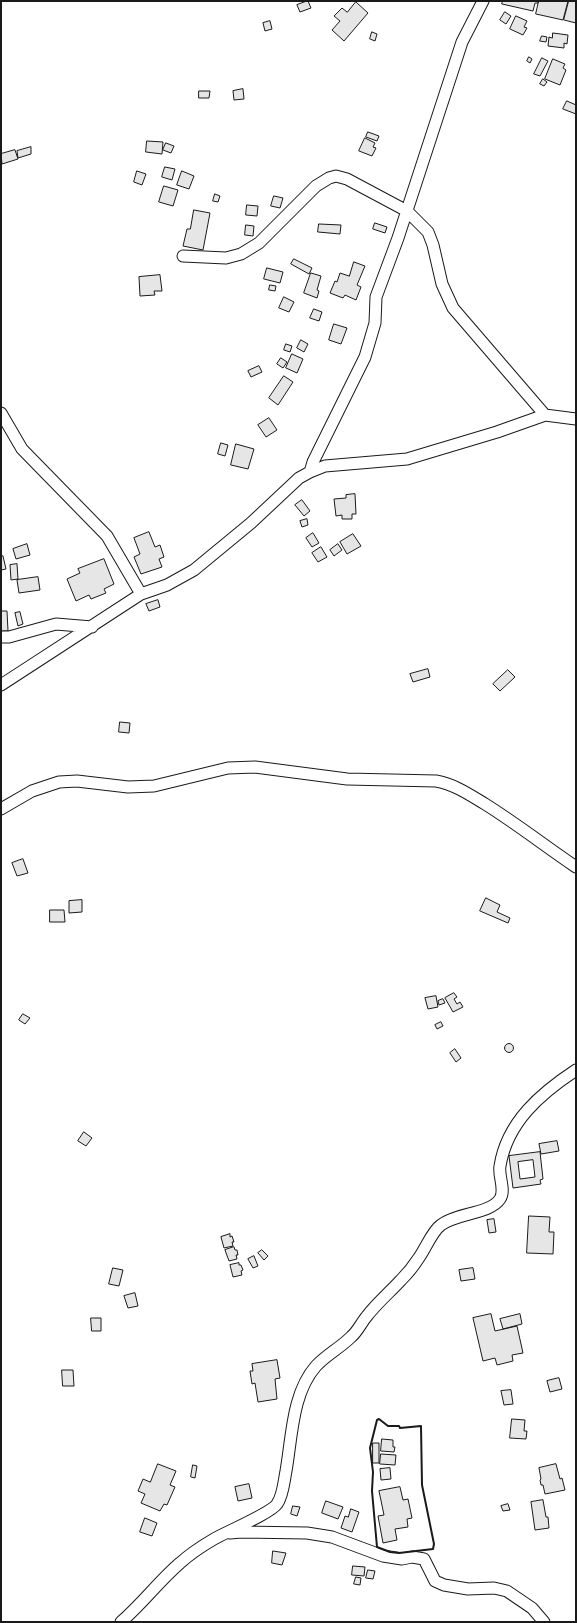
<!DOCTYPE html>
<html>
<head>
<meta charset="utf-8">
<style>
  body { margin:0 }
  #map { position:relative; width:577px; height:1623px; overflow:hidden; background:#fff; font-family:"Archivo Narrow",sans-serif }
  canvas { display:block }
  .frame { position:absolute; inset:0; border:2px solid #1a1a1a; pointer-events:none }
</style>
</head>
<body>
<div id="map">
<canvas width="577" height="1623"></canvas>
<div class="frame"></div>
</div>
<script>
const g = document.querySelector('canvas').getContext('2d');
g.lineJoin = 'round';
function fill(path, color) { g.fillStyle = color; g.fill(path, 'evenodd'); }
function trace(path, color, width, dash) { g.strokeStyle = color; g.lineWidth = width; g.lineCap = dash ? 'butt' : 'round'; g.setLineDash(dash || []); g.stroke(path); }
const building = new Path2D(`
  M308,1l3,7 -11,4 -3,-7z
  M503,1h36l-1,2h-3l-2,8 -31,-7z
  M539,1h29l-5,19 -27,-6z
  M569,1h7v22l-12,-3z
  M356,2l12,11 -24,28 -12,-11 8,-9 -6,-5 8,-8 5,4z
  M505,12l6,4 -5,8 -6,-4z
  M516,16l11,5 -3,6 3,1 -4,7 -13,-6z
  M270,21l2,8 -7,2 -2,-8z
  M372,32l5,2 -2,7 -5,-2z
  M553,33l15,2 -1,9 -3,-1v5l-16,-2 1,-9 3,1z
  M542,36l5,1 -1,5 -6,-1z
  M529,57l3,2 -2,4 -3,-2z
  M542,58l6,3 -8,15 -6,-2z
  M553,59l12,5 -2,4 3,2 -6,15 -15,-6z
  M543,79l4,3 -3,4 -4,-2z
  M243,89l1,10 -10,1 -1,-9z
  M199,91h11l-1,7h-10z
  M567,101l9,4v9l-13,-5z
  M368,132l11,4 -2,5 -11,-4z
  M365,138l10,5 -2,4 3,1 -4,8 -13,-5z
  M147,141l16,1 -1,12 -16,-2z
  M166,143l8,3 -3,7 -8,-3z
  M31,147v7l-13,4 -1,-7z
  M15,150l3,9 -16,5 -1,-10z
  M165,167l10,2 -3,11 -10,-3z
  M137,171l9,3 -4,11 -8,-3z
  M182,171l12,5 -5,13 -12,-4z
  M164,186l14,4 -5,16 -14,-4z
  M215,194l5,2 -2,6 -5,-1z
  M274,196l9,2 -3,10 -9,-2z
  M247,205l11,1 -1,10 -11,-1z
  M194,210l16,3 -7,37 -20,-4 4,-17h3z
  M375,223l12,4 -2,6 -12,-4z
  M319,224l22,1 -1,9 -22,-2z
  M246,225l8,1 -1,10 -8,-1z
  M294,259l18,9 -3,6 -18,-10z
  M354,262l11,4 -8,19 4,2 -5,13 -11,-5 -2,3 -13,-5 5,-12 2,1 3,-9 9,3z
  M267,268l16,4 -3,11 -16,-4z
  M311,273l10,3 -4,14 2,1 -2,7 -13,-5z
  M160,275l2,16h-8l1,4 -15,1 -1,-19z
  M270,285l6,1 -1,5 -6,-1z
  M284,297l10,5 -5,10 -10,-4z
  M314,309l8,3 -3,9 -9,-3z
  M334,324l13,4 -6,16 -12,-4z
  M301,340l7,4 -4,8 -7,-4z
  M286,344l6,2 -2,6 -6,-2z
  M292,354l11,5 -6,14 -11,-5z
  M281,358l6,4 -4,6 -6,-4z
  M259,366l3,6 -11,5 -3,-6z
  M284,376l9,6 -15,23 -9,-7z
  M269,418l8,12 -11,7 -8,-12z
  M221,443l7,2 -3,11 -7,-2z
  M236,444l18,5 -6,20 -17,-4z
  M355,494l1,20h-4v5h-10v-4l-6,1 -2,-17 12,-1v-3z
  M302,500l8,11 -6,5 -9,-11z
  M307,519l1,6 -6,2 -2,-6z
  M149,532l6,15 5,-2 4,12 -5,2 3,8 -21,7 -7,-17 6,-3 -6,-16z
  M313,533l6,10 -7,4 -6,-9z
  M353,534l8,12 -14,8 -7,-12z
  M27,544l3,11 -14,4 -3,-10z
  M338,544l4,6 -8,6 -4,-6z
  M321,547l6,10 -9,5 -6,-9z
  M3,556l3,13 -5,1v-13z
  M104,559l10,25 -10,5 2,4 -15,6 -2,-4 -13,6 -9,-22 13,-6 -2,-4z
  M17,564l1,15 -7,1 -1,-15z
  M38,577l2,13 -21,3 -2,-13z
  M158,600l2,7 -11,4 -3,-7z
  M1,611h6l1,20h-7z
  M20,612l3,12 -5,2 -3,-13z
  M428,669l2,8 -17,5 -3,-8z
  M508,670l7,7 -15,14 -7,-7z
  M120,722l10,1 -1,10 -10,-1z
  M23,859l5,14 -11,3 -5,-13z
  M486,898l14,7 -3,7 13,6 -2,5 -28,-12z
  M82,900v12l-13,1v-12z
  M50,910h14l1,12h-15z
  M454,993l3,4 -3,2 3,5 3,-2 3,5 -10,5 -8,-14z
  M436,996l2,11 -10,2 -3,-11z
  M443,999l2,4 -6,2 -1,-4z
  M23,1014l7,4 -5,6 -6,-4z
  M441,1022l2,4 -6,3 -2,-4z
  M504.5 1048a4.5 4.5 0 1 1 9 0a4.5 4.5 0 1 1-9 0Z
  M455,1049l6,9 -5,4 -6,-9z
  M84,1132l8,6 -6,8 -8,-5z
  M557,1141l2,10 -18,3 -2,-10z
  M540,1152l3,27 -3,1 1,4 -28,4 -4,-32zM533,1160l2,17 -15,2 -2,-17z
  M529,1216l21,1 -1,15h5l-1,22 -26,-1z
  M494,1219l2,13 -7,1 -2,-13z
  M230,1234v3l2,-1 2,6h-2l1,4 -9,2 -3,-11z
  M234,1247l1,3h2l1,5h-2l1,4 -8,2 -4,-11z
  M262,1250l6,6 -4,4 -6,-7z
  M254,1256l4,10 -5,2 -5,-9z
  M239,1263v2h2l2,5 -2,1 1,4 -9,2 -3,-12z
  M113,1268l10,2 -4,16 -10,-2z
  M473,1268l2,11 -14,2 -2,-11z
  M135,1293l3,13 -10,2 -4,-12z
  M491,1314l4,17 22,-5 6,27 -11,2 1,6 -16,4 -2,-7 -12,3 -10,-43z
  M520,1314l2,10 -19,5 -3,-10z
  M91,1318h10v13h-9z
  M277,1360l3,18 -5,1 2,20 -19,3 -3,-19 -3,1 -2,-13h3l-1,-7z
  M62,1370h11l1,16h-11z
  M559,1378l3,11 -12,3 -3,-11z
  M511,1390l2,14 -9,1 -3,-14z
  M512,1419l13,1 -1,11h3l-1,8 -16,-1z
  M382,1439l11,1v7h2l-1,5 -13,-1z
  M373,1443h6v20h-6z
  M381,1454l15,1 -1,10 -15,-1z
  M158,1464l18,7 -6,14 5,2 -8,18 -3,-1 -4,7 -19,-8 4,-9 -7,-3 5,-12 7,3z
  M556,1464l4,15 2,-1 3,12 -20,4 -2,-9h-2l-1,-5 1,-1 -2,-11z
  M193,1465l4,1 -2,12 -4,-1z
  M390,1468l1,11 -10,1 -1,-11z
  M249,1484l3,14 -14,3 -3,-14z
  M400,1487l3,13 5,-1 4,19 -5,1 1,8 -13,2 2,11 -14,3 -5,-27 6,-1 -5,-24z
  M543,1500l3,17h2l1,11 -14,2 -4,-28z
  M326,1501l17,6 -5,12 -16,-6z
  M508,1504l2,6 -7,1 -2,-5z
  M293,1506l7,1 -3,9 -6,-2z
  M351,1509l8,3 -7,20 -11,-4 4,-12 3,1z
  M145,1518l12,5 -5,13 -12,-4z
  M273,1551l13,2 -4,12 -10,-2z
  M353,1566l12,1 -1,9 -12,-1z
  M368,1570l7,1 -2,8 -7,-1z
  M356,1577l5,1 -1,7 -6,-1z`);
fill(building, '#e6e6e6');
trace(building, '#1a1a1a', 1);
const minor = new Path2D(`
  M183,256l43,2 15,-4 18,-11 57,-57 13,-8 7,-2 11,3 60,32 21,21 5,13 9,39 11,24 92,107
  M1,413l21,36 85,87 34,58
  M310,472l3,-10 52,-105 10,-34 1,-26 22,-59 64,-196 21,-41
  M1,637h8l47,-13 36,3
  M1,685l140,-91 26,-9 27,-15 57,-47 48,-45 11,-6 15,-6 82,-7 90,-27 48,-17 31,4
  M1,809l31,-18 27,-9 18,-1 51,6 26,-1 74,-18 27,-1 92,12 89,2c18,3 34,14 49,23 32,20 60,42 91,63
  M230,1533l11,-1 66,1 25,4 51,19 19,3 10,-2 12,2 11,22 9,4 24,4 26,-1 13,3 25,17 12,14
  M121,1622c21,-18 38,-41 59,-59 10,-9 22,-17 34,-24 12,-7 57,-26 63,-35 6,-8 7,-23 9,-33 6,-34 6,-78 30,-105 10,-11 24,-18 35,-29 7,-6 10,-14 16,-21 10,-13 23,-24 34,-36 6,-6 12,-13 17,-21 7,-9 14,-28 23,-34 15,-12 49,-11 59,-26 6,-9 -2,-23 0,-33 7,-44 41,-73 76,-96`);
trace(minor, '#1a1a1a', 13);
trace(minor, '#fff', 11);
trace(new Path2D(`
  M379,1419l9,7h11l1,2 21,-2 1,59 12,59 -1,5 -34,4 -9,-1 -13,-5 -5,-56 1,-19 -3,-24 7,-28z`), '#1a1a1a', 2);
</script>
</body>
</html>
